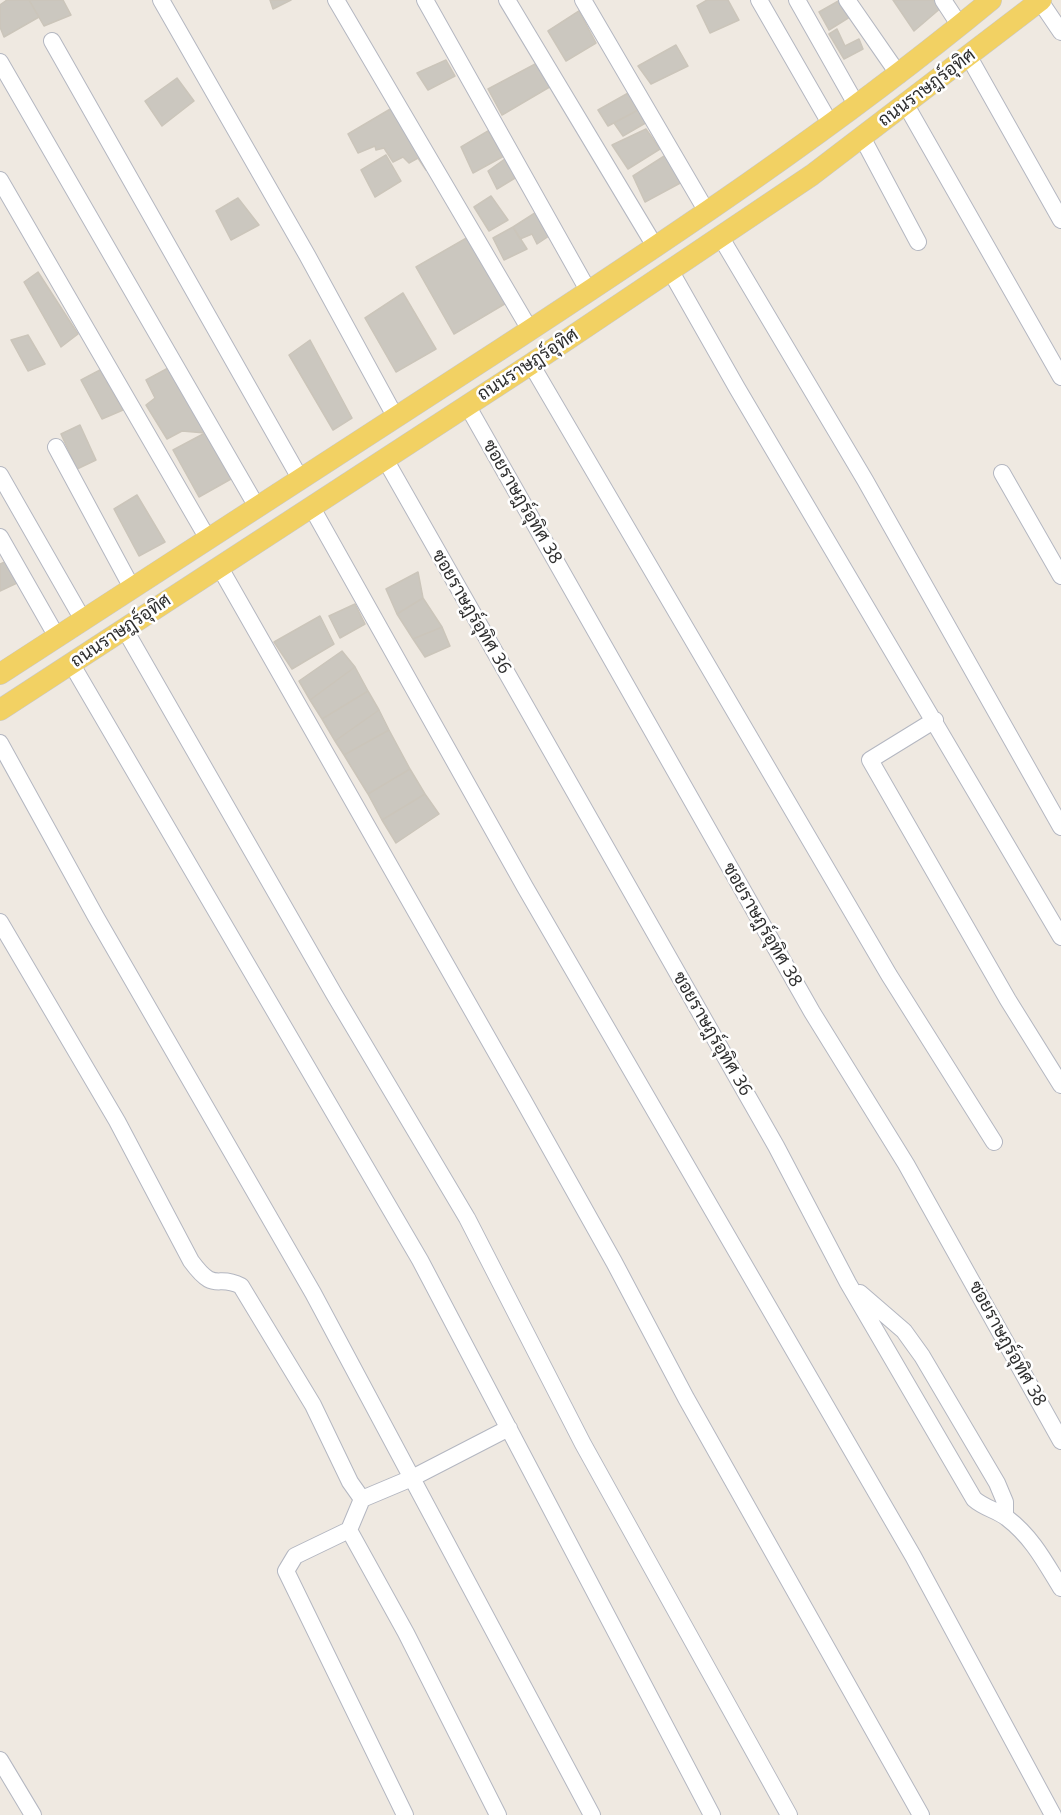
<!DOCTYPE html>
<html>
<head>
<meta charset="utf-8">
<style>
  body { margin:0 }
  canvas { display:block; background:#efe9e1 }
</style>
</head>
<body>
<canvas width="1061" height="1815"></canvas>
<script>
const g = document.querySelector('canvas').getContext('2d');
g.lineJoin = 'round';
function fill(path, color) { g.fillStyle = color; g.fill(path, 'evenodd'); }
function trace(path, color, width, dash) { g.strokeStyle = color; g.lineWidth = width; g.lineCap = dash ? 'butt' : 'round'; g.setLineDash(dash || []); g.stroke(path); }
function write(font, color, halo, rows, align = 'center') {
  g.font = font + ' "Open Sans",Sarabun,sans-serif'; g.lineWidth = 5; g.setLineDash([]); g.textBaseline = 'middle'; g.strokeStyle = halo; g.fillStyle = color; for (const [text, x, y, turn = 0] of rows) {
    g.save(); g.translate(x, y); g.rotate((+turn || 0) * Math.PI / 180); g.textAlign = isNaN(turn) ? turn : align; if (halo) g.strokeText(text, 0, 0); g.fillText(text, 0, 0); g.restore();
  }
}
const building = new Path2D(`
  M7,0h22l10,17 -35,20 -4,-10v-22z
  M29,0h34l8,15 -27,11z
  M270,0h21l-18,9z
  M707,0h21l11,20 -29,13 -13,-27z
  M840,0l13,15 -24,15 -10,-18z
  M893,0h44l5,7 -28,24z
  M579,11l17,32 -30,18 -18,-30z
  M837,29l8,17 14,-7 4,10 -19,10 -15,-25z
  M676,45l12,21 -37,18 -13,-18z
  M446,60l9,16 -27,14 -11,-17z
  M539,62l14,23 -51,30 -14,-26z
  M177,78l17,23 -32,25 -17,-25z
  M630,92l10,17 -32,17 -10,-16z
  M392,108l37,61 -3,1 -8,-12 -9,5 -6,-6 -10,5 -9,-14 -8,2 -1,-4 -17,7 -10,-19z
  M640,109l9,12 -26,15 -9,-13z
  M646,129l14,20 -32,20 -16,-24z
  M488,131l16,25 -31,17 -12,-26z
  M669,153l15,28 -39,21 -12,-26z
  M386,155l15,26 -26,16 -14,-27z
  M509,156l11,19 -23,14 -9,-18z
  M491,196l17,24 -19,11 -15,-24z
  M238,198l21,27 -28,15 -15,-29z
  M538,211l14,23 -15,10 -5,-10 -12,5 -7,-12z
  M513,227l14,22 -23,11 -11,-22z
  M470,236l38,66 -54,32 -38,-67z
  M38,272l40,62 -17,13 -37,-65z
  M403,293l33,56 -40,23 -31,-54z
  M28,335l17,29 -17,7 -17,-31z
  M310,340l42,78 -19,12 -44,-75z
  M170,367l35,66 -23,-2 -15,8 -21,-34 9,-7 -9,-18z
  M100,370l23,40 -21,9 -21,-39z
  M80,425l16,35 -19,9 -16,-35z
  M205,433l26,46 -32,18 -26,-47z
  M137,495l28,47 -26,14 -25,-47z
  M7,561l10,22 -17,8v-27z
  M418,572l5,26 -26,16 -11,-25z
  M423,598l19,29 -29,12 -16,-25z
  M355,604l10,20 -25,14 -11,-22z
  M320,616l14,28 -42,25 -18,-27z
  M442,627l8,19 -25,11 -12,-18z
  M342,651l13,16 -45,33 -11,-19z
  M355,667l13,24 -46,28 -12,-19z
  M368,691l11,19 -44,31 -13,-22z
  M379,710l10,20 -45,25 -9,-14z
  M389,730l21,39 -42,25 -24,-39z
  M410,769l15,25 -43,26 -14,-26z
  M425,794l14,20 -43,29 -14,-23z`);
fill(building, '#cbc7bf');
trace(building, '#cbc5ba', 1.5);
const minor = new Path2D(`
  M161,0l146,255 89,163
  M336,0l194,330
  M425,0l164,292
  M507,0l149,248
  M583,0l124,212
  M759,0l72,125
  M797,0l60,106
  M847,0l52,75
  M943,0l17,26
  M1040,1l21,31
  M52,41l249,439
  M969,57l92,163
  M0,62l257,445
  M906,105l155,272
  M862,137l56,105
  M0,180l208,359
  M720,236l145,244 196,347
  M670,270l67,118 324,549
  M531,364l358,611 105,167
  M467,405l345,607 94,152 155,277
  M56,447l76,141
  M385,459l391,687 72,137 126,216c10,9 23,11 33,19 25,19 38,44 54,70
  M1002,473l59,103
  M0,475l83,145
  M311,506l214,381 388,669 140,259
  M0,537l57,100
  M219,566l303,532 92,164 72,136 235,417
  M124,628l210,366 133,224 116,226 206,371
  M71,663l349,597 292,555
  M935,720l-65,40 138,240 53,85
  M0,743l96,174 217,376 279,522
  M0,922l117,199 74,140c25,34 25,12 50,25l72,119 37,77 12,17 -13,31 -54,26 -9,15 119,244
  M860,1293l44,38 18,25 75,127 8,19v14
  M362,1499l50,-21 97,-50
  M349,1530l57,103 92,182
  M0,1760l33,55`);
const major = new Path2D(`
  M0,674c167,-108 334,-216 501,-325 168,-110 335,-221 490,-349
  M0,710l531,-346 281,-189 229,-175`);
trace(minor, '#b4b7c1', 18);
trace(major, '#c9c9c9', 22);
trace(minor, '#fff', 16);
trace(major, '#f2d163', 21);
write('18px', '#2e2e2e', '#fff', [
  ["ถนนราษฎร์อุทิศ",927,88,-37],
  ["ถนนราษฎร์อุทิศ",528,365,-33],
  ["ซอยราษฎร์อุทิศ 38",522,502,60],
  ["ซอยราษฎร์อุทิศ 36",471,612,60],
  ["ถนนราษฎร์อุทิศ",121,631,-34],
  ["ซอยราษฎร์อุทิศ 38",762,925,60],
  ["ซอยราษฎร์อุทิศ 36",712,1034,60],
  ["ซอยราษฎร์อุทิศ 38",1007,1344,61]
]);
</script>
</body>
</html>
